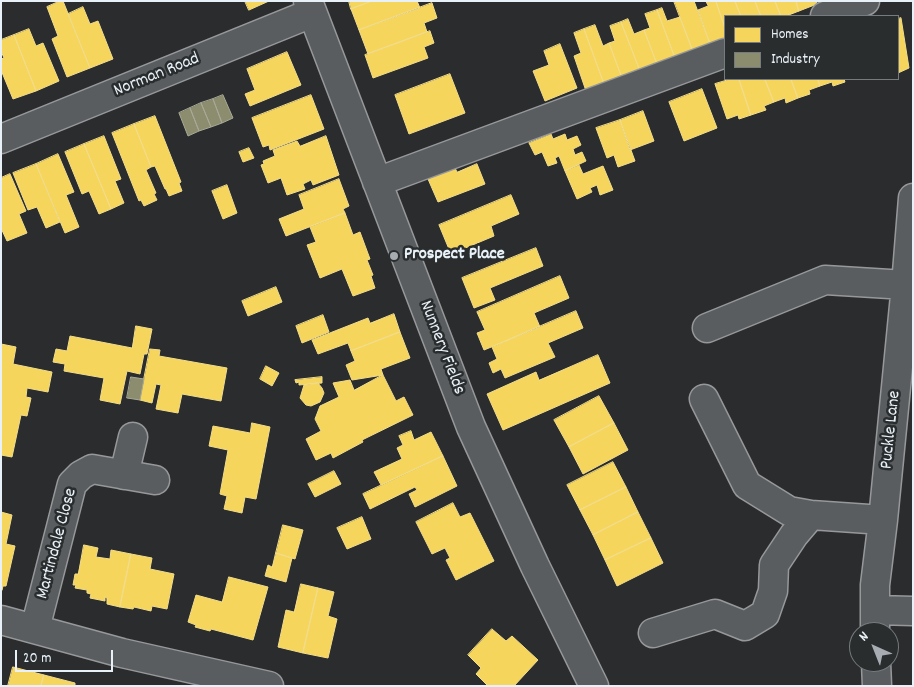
<!DOCTYPE html>
<html>
<head>
<meta charset="utf-8">
<style>
  body { margin:0 }
  #map { position:relative; width:914px; height:687px; overflow:hidden; background:#2b2c2d; font-family:Dekko,sans-serif }
  canvas { display:block }
  .frame { position:absolute; inset:0; border:2px solid #e8f1f8; pointer-events:none }
  .legend { position:absolute; left:724px; top:15px; width:175px; height:65px; box-sizing:border-box; background:#2a2d2e; border:1px solid #767b7f; margin:0; padding:6px 9px; list-style:none; font-size:15px; color:#e8f1f8 }
  .legend li { display:flex; align-items:center; gap:10px; height:25px }
  .legend b { width:25px; border:1px solid #767b7f }
  .north { position:absolute; left:849px; top:622px; width:50px; height:50px; box-sizing:border-box; background:#2a2d2e; border:1px solid #767b7f; border-radius:50%; rotate:316deg; font-size:14px; font-weight:700; line-height:20px; text-align:center; color:#e8f1f8 }
  .north::after { content:''; display:block; margin:auto; width:18px; height:22px; background:#a6acb1; clip-path:polygon(50% 0,100% 100%,50% 72%,0 100%) }
  .scale { position:absolute; left:15px; top:650px; width:98px; height:22px; box-sizing:border-box; border:2px solid #e8f1f8; border-top:0; padding-left:6px; font-size:15px; line-height:18px; white-space:nowrap; color:#e8f1f8; -webkit-text-stroke:4px #2a2d2e; paint-order:stroke }
</style>
</head>
<body>
<div id="map">
<canvas width="914" height="687"></canvas>
<div class="frame"></div>
<ul class="legend">
<li><b style="height:14px;background:#f6d55c"></b>Homes</li>
<li><b style="height:14px;background:#8c8c6e"></b>Industry</li>
</ul>
<div class="north">N</div>
<div class="scale">20 m</div>
</div>
<script>
const g = document.querySelector('canvas').getContext('2d');
g.lineJoin = 'round';
function fill(path, color) { g.fillStyle = color; g.fill(path, 'evenodd'); }
function trace(path, color, width, dash) { g.strokeStyle = color; g.lineWidth = width; g.lineCap = dash ? 'butt' : 'round'; g.setLineDash(dash || []); g.stroke(path); }
function write(font, color, halo, rows, align = 'center') {
  g.font = font + ' Dekko,sans-serif'; g.lineWidth = 5; g.setLineDash([]); g.textBaseline = 'middle'; g.strokeStyle = halo; g.fillStyle = color; for (const [text, x, y, turn = 0] of rows) {
    g.save(); g.translate(x, y); g.rotate((+turn || 0) * Math.PI / 180); g.textAlign = isNaN(turn) ? turn : align; if (halo) g.strokeText(text, 0, 0); g.fillText(text, 0, 0); g.restore();
  }
}
const homes = new Path2D(`
  M60,1h3l27,67 -23,9 -15,-38 6,-3 -11,-29z
  M245,1h24l-20,9z
  M349,1h23l-21,8z
  M372,1h45l3,7 -61,22 -8,-21z
  M674,1h20l16,43 -17,7z
  M706,1h10l9,27v11l-15,5 -12,-34 10,-4z
  M716,1h19l6,15h-16v12z
  M735,1h20l6,15h-20z
  M755,1h20l6,15h-20z
  M775,1h21l3,10 -13,5h-5z
  M796,1h20l1,3 -18,7z
  M432,3l5,15 -13,5 3,9 -59,22 -9,-24z
  M83,7l7,17 8,-3 15,38 -23,9 -22,-54z
  M662,8l5,13 13,-4 13,34 -18,7 -18,-48z
  M657,10l18,48 -18,6 -13,-34 6,-2 -5,-14z
  M901,18l8,50 -11,5v-54z
  M628,19l6,15 10,-4 13,34 -17,7 -19,-49z
  M621,22l19,49 -18,7 -13,-35 6,-2 -5,-15z
  M595,25l8,21 6,-3 13,35 -18,6 -20,-55z
  M29,29l7,17 7,-3 16,38 -23,10 -22,-56z
  M584,29l20,55 -18,7 -12,-35 7,-3 -7,-20z
  M430,31l4,12 -10,4 4,11 -55,20 -8,-23z
  M14,35l22,56 -23,8 -12,-29v-11l3,-1 -3,-7v-11z
  M560,44l17,44 -32,13 -12,-30 16,-6 -5,-14z
  M287,52l14,33 -51,21 -5,-12 10,-4 -8,-21z
  M450,74l15,39 -56,21 -14,-39z
  M731,79h8l12,36 -12,4 -1,-4 -11,4 -12,-35z
  M739,79h26l9,23 -10,4 2,4 -15,5z
  M765,79h26l7,19 -12,5 -1,-5 -11,4z
  M791,79h27l2,7 -11,4 1,4 -12,4z
  M818,79h26l1,3 -12,4 -1,-4 -12,4z
  M702,89l15,39 -33,13 -15,-39z
  M311,95l13,34 -54,21 -1,-5 -6,2 -11,-29z
  M643,111l11,30 -24,9 -10,-30z
  M155,116l26,66 -2,1 3,8 -13,5 -3,-7h-1l-10,-23 -4,1 -17,-43z
  M620,120l15,41 -17,6 -4,-12 -7,3 -11,-30z
  M134,124l17,43 -5,3 10,23 -2,1 3,6 -13,6 -3,-6 -2,1 -27,-68z
  M551,134l2,5 12,-5 2,6 10,-4 4,9 -8,4 2,6 7,-3 4,9 -21,10 -6,-15 -4,2 2,5 -9,3 -6,-14 -7,3 -6,-12z
  M104,136l17,43 -6,2 9,22 -13,6 -27,-65z
  M326,136l13,39 -26,10 -2,-5 -8,4 2,5 -18,6 -6,-17 -13,5 -7,-18 3,-1 -1,-3 12,-5 -2,-6 24,-9 3,5z
  M84,144l27,65 -12,5 -10,-23 -7,3 -17,-42z
  M249,148l5,10 -11,4 -4,-10z
  M58,154l16,38 -8,3 13,32 -14,6 -29,-69z
  M36,164l24,58 -14,6 -9,-21 -9,3 -15,-37z
  M477,164l8,20 -47,18 -10,-23 27,-11 2,4z
  M579,165l4,9 20,-8 10,24 -13,5 -3,-10 -7,3 2,4 -15,7 -12,-28z
  M10,174l16,37 -7,3 8,19 -20,8 -6,-13v-50z
  M339,179l10,27 -6,3 2,4 -59,23 -7,-17 25,-10 -5,-14z
  M227,185l10,28 -14,6 -11,-28z
  M511,195l8,19 -28,12 3,10 -43,18 -12,-29z
  M345,213l8,22 7,-3 10,27 -3,1 6,15 -2,1 4,12 -22,8 -11,-27 -22,9 -13,-33 9,-3 -6,-15z
  M536,248l7,18 -53,22 5,12 -21,8 -12,-30z
  M560,276l9,22 -35,15 6,14 -56,23 -7,-17 8,-3 -8,-18z
  M276,287l6,15 -34,14 -6,-15z
  M576,311l7,17 -35,15 7,14 -50,21 -4,-9 -8,4 -4,-10 8,-4 -5,-12z
  M394,314l6,18 -49,19 -3,-8 -30,11 -6,-14 56,-22 2,5z
  M323,315l6,17 -27,11 -6,-17z
  M136,326l16,3 -5,25h-3l-4,20 -13,-3 -7,33 -20,-4 4,-22 -40,-7 1,-7 -12,-2 3,-13 11,2 3,-15 62,12z
  M400,332l10,26 -29,11 2,6 -31,5 -6,-15 9,-4 -4,-10z
  M1,344l15,3 -3,17 39,8 -4,20 -21,-4 -1,9 5,1 -4,18 -6,-1 -9,42 -11,-2z
  M150,349l10,1 -1,6 68,12 -6,33 -39,-7 -4,19 -22,-4 5,-24 -5,-1 -4,19 -12,-3z
  M598,355l12,28 -107,47 -16,-36 49,-22 3,8z
  M266,366l13,7 -7,13 -12,-7z
  M383,375l13,26 8,-4 9,18 -51,25 1,2 -30,16 -2,-5 -15,7 -10,-21 15,-8 -6,-12 5,-13 19,-9 -6,-14 17,-3 4,10z
  M322,377v6l-23,2v-3l-3,1 -1,-3z
  M318,383l4,5 2,5 -4,9 -9,4 -5,-1 -6,-7 4,-13z
  M599,396l15,27 -45,24 -15,-27z
  M252,423l18,4 -14,72 -11,-2 -3,16 -18,-4 3,-13 -7,-2 8,-44 -19,-4 4,-20 37,7z
  M614,423l14,27 -45,24 -14,-27z
  M411,431l3,9 17,-8 12,24 -62,29 -7,-13 28,-13 -5,-11 6,-3 -4,-9z
  M443,456l14,30 -42,21 -6,-13 8,-4 -2,-3 -45,22 -7,-15z
  M613,462l13,25 -46,23 -13,-25z
  M334,471l7,13 -26,13 -7,-13z
  M626,487l12,25 -45,23 -13,-25z
  M453,503l7,14 10,-4 24,48 -38,19 -10,-20 4,-2 -5,-10 -13,6 -16,-32z
  M1,512l11,3 -6,29 9,2 -9,40h-3l-1,4z
  M638,512l13,26 -46,22 -12,-25z
  M362,517l9,22 -24,10 -10,-21z
  M283,525l20,5 -8,29 -19,-6z
  M651,538l12,25 -46,23 -12,-26z
  M84,545l14,3 -2,9 14,2 1,-9 20,4 -11,53 -13,-3v-6l-2,-1v4l-15,-3 1,-4 -4,-1v-3l-12,-2 1,-3h-3l2,-11h3z
  M276,553l16,5 -6,24 -21,-6 3,-11 4,2z
  M131,554l21,4 -2,11 24,5 -7,35 -15,-3 -1,5 -17,-4 -1,2 -13,-2z
  M229,577l39,10 -15,53 -42,-11 -1,2 -15,-4 1,-2 -8,-3 8,-27 26,7z
  M301,584l17,4 -15,65 -25,-6 8,-37 8,2z
  M318,588l16,4 -6,24 9,3 -9,39 -25,-5z
  M492,629l14,12 6,-5 26,24 -24,26h-26l-12,-12 5,-6 -13,-13z
  M13,667l31,8 -3,11h-33z
  M44,675l31,8v3h-34z`);
fill(homes, '#f6d55c');
trace(homes, '#f2dd8b', 1);
const industry = new Path2D(`
  M223,95l10,23 -11,5 -9,-24z
  M213,99l9,24 -11,4 -10,-24z
  M201,103l10,24 -12,4 -9,-23z
  M190,108l9,23 -11,5 -9,-23z
  M131,377l13,2 -4,21 -13,-2z`);
fill(industry, '#8c8c6e');
trace(industry, '#a8aa97', 1);
const minor = new Path2D(`
  M308,1l163,426 64,139 59,120
  M825,16l40,-15
  M1,139l311,-126
  M377,182l348,-129
  M707,328l118,-48 81,5
  M704,399l43,86 42,26 22,4 72,5
  M124,475l9,-38
  M875,610l38,1
  M1,620l121,33 147,33
  M35,629l37,-145 9,-9 11,-6 63,11
  M875,632v-47l8,-65 23,-235 7,-87
  M653,633l62,-19 30,12 20,-12 8,-23 1,-26 20,-30 17,-20
  M876,662l1,24`);
trace(minor, '#96989a', 31);
trace(minor, '#5a5d60', 28);
for (const [x, y, r, color] of [
  [394,256,5,"#a6acb1"]
]) { const dot = new Path2D(); dot.arc(x, y, r, 0, 2 * Math.PI); g.fillStyle = color; g.fill(dot); trace(dot, '#2a2d2e', 2); }
write('18px', '#e8f1f8', '#2a2d2e', [
  ["Norman Road",157,76,-22],
  ["Nunnery Fields",441,348,69],
  ["Puckle Lane",892,430,-84],
  ["Martindale Close",58,544,-75]
]);
write('bold 18px', '#e8f1f8', '#2a2d2e', [
  ["Prospect Place",404,256]
], 'left');
</script>
</body>
</html>
